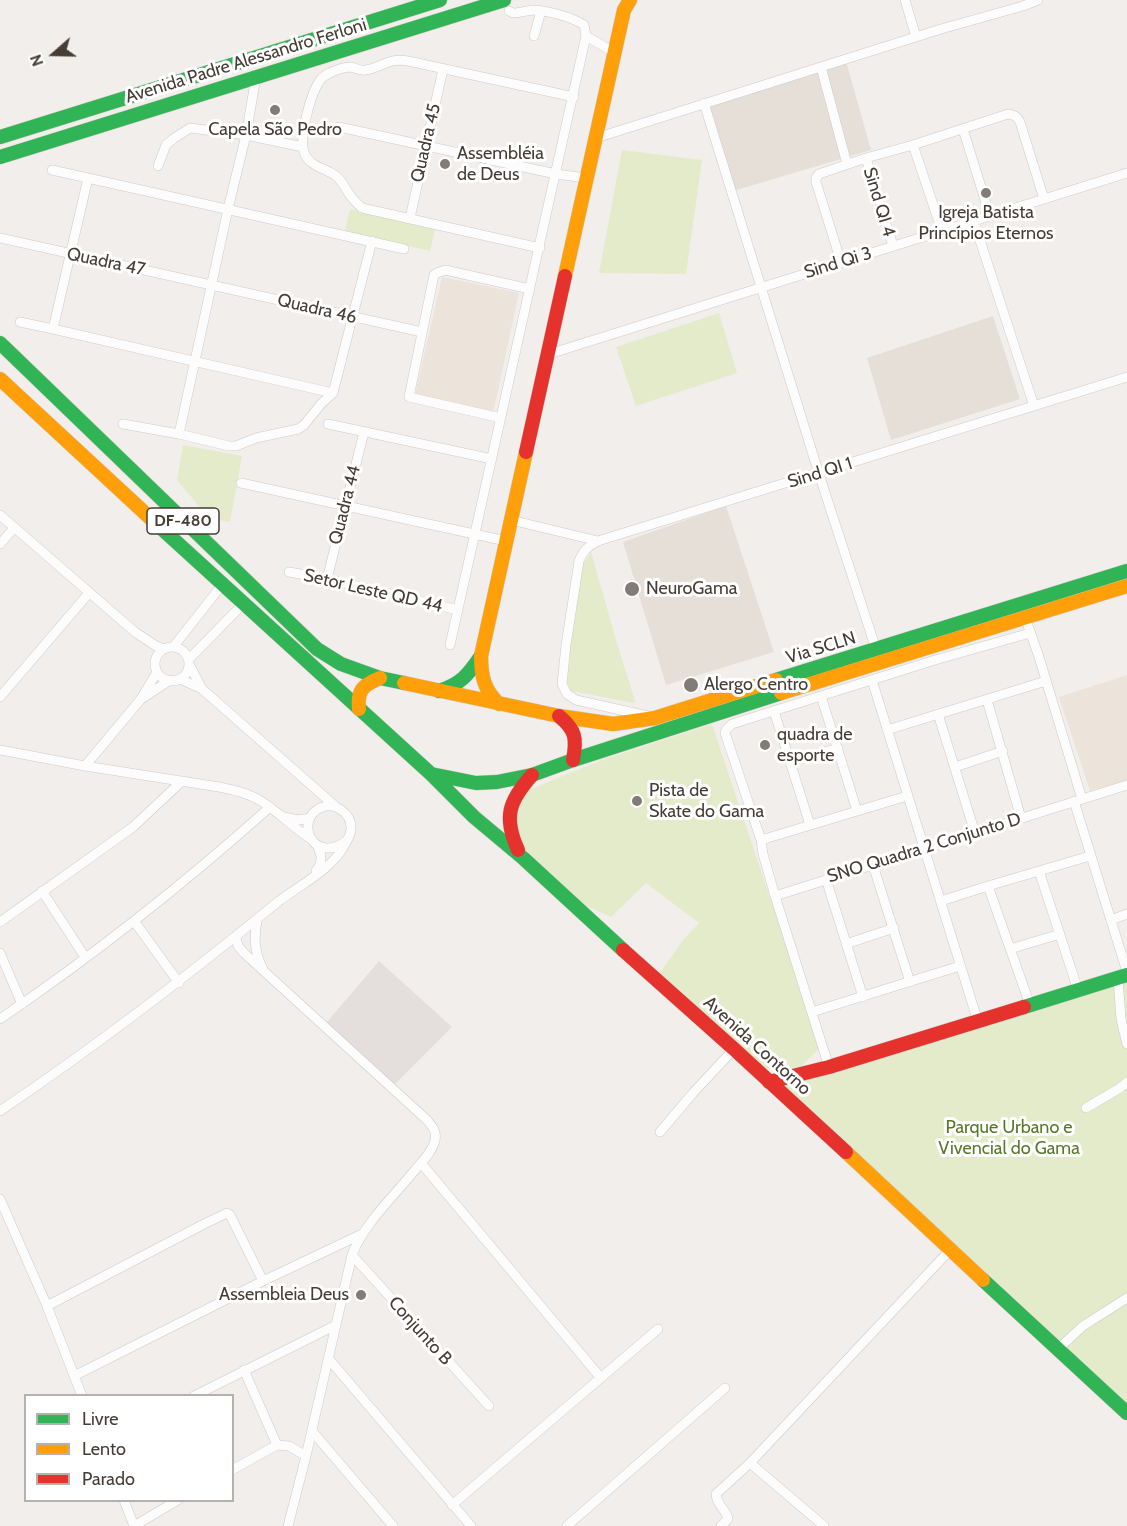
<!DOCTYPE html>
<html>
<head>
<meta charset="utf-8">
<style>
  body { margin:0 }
  #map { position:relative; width:1127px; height:1526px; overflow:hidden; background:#f1eeeb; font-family:Cabin,sans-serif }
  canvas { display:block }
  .legend { position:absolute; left:24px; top:1394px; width:210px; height:108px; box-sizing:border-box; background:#fff; border:2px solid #b5b1af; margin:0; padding:8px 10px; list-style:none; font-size:18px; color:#473d37 }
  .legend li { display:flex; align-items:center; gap:12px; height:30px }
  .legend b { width:30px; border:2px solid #b5b1af }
  .north { position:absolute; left:24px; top:24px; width:60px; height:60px; -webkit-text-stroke:4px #fff; paint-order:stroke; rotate:250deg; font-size:16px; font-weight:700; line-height:24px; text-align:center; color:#473d37 }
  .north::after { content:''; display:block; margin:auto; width:21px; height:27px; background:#473d37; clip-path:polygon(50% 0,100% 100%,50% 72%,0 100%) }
</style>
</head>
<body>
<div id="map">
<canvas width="1127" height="1526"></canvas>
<ul class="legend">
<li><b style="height:8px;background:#30b455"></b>Livre</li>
<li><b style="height:8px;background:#ff9f0a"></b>Lento</li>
<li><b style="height:8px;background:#e5322d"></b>Parado</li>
</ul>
<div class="north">N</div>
</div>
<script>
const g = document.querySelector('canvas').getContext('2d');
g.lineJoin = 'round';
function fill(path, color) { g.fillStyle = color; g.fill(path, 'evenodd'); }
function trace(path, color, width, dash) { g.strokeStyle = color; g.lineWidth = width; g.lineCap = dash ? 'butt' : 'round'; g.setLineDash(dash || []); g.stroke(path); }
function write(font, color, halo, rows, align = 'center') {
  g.font = font + ' Cabin,sans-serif'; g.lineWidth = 6; g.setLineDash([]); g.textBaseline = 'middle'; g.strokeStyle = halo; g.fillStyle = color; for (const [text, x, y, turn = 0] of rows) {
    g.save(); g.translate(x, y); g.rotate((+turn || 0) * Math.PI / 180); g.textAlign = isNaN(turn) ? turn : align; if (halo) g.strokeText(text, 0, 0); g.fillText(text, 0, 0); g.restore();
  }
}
fill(new Path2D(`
  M846,61l25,89 -138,41 -27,-86z
  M993,316l27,83 -129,41 -24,-82z
  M726,506l48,146 -108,33 -43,-143z`), '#e5dfd8');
fill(new Path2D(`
  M379,961l73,66 -58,58 -68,-62z`), '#e4dfdc');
fill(new Path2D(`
  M442,277l77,16 -26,120 -78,-18z
  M1127,675v105l-37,11 -31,-94z`), '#ece3da');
fill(new Path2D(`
  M622,150l80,10 -16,114 -87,-1z
  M350,209l85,20 -5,22 -85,-20z
  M719,313l18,60 -101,33 -20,-59z
  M183,445l59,11 -12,66 -21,-4 -32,-38z
  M591,552l25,88 19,61 -1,2 -67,-13 3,-55 10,-67z
  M712,724l108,324 -23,22 -36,-2 -102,-94 25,-35 15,-16 -53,-40 -35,34 -27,-12 -65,-61 -8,-26 18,-28 70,-29z
  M1127,979v427l-340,-313 -2,-8 6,-4z`), '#e4ebcb');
const street = new Path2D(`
  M905,0l11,37
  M534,36l7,-25
  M586,36l29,17
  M821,67l26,97
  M704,103l115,371 57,175
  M339,127l217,47 30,4
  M963,129l27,87
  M596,138l345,-109 82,-23 15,-6
  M913,145l29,86
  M866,158l27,88
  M158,166l8,-21 7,-6 17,-11 56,7 57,12
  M52,170l352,79
  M410,218l33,-149
  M974,222l60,184
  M0,238l422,94
  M540,248l-178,-40c-4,-4 -9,-8 -12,-13 -5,-6 -7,-14 -14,-19 -10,-8 -27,-9 -32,-24 -5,-15 7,-62 18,-74 3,-3 8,-5 12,-7 5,-2 12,-4 17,-4 5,1 8,4 14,3 17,-2 23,-13 43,-9l166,36
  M841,262l-25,-80v-4l3,-4 47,-16 47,-13 95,-31c6,1 9,2 12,8l24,77
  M20,322l33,7 280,64
  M53,329l35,-151
  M549,354l578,-181
  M501,418l-92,-21 25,-122 3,-2 8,-3 85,19
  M123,424l56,10 49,-225 18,-74 10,-58
  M328,424l164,35
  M179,434l50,12h7l20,-8 42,-9 6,-4 17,-21 12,-11 39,-152
  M241,483l265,58
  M0,515l135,117 21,14 8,3
  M511,520l87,21 529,-164
  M598,541c-10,5 -15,10 -19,20l-13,84 -4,39 5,10 9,6 72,16
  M0,544l14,-16
  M289,572l38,7 131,31
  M327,579l37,-147
  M1025,617l14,40 43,142
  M450,645l136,-609 -2,-11c-12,-8 -38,-15 -52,-15 -6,1 -13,3 -19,3l-4,-2
  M174,646l48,-61
  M155 664a17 17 0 1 1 34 0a17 17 0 1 1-34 0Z
  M189,659l54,-55
  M189,664l13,25
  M180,679l22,10 133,117
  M872,680l106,342
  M821,696l36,115
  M0,697l89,-104
  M143,698l27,-18
  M987,700l34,118
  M774,711l36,114
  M938,714l37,119
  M887,730l159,-49
  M0,750l85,16 134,21c15,3 29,6 42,14 18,11 32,27 50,38
  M790,762l48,-14
  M85,766l56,-67 16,-27
  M955,767l48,-16
  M1074,801l53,171
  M284,817l14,3 12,-2
  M761,840l146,-44
  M873,865l37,117
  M316,871c7,-9 6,-16 1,-26
  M1039,871l39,119
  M826,879l37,118
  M988,886l42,119
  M42,891l43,66
  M775,896l352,-111
  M941,901l47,-15 102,-30
  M257,920c-3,18 -3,32 6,49
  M1111,920l16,-6
  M134,921l45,62
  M0,922l133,-95 49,-46
  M236,938l2,8 6,7 183,167c5,6 10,11 8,20 -2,11 -13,22 -20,30 -21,26 -52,55 -63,85l-46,201 -18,70
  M846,944l48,-16
  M1010,949l50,-15
  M0,953l22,51
  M1118,978l3,41 6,25
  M812,1012l148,-46
  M0,1019c94,-64 185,-136 270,-212
  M829,1067l-54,-171 -12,-42 -2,-14 -36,-107 1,-3 6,-6 203,-64 95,-27
  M1086,1108l34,-20 7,-6
  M0,1111c96,-65 189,-136 279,-210 21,-16 53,-32 65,-55 3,-6 7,-11 7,-17 1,-16 -17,-28 -31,-21 -26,13 -7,57 26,33
  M660,1132l33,-39 41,-44
  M421,1163l180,215
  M0,1199l47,107 35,90
  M352,1255l137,151
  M47,1306l157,-82 23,-11 3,2 33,66
  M1058,1349l25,-23 44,-28
  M328,1358l143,168
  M244,1370l33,75
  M74,1376l189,-95 99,-47
  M194,1396l142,-71
  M312,1431l81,95
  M750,1463l74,63
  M232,1470l45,-25 12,1 17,10
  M124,1500l10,26
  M452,1505l206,-176
  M134,1526l44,-26
  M567,1526l158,-138
  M721,1526l7,-7c-1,-9 -12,-14 -12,-25l34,-31 201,-214`);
const fast = new Path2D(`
  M0,137l440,-137
  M0,157l504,-157
  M0,343l317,306 24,15 39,14 24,5
  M161,528l270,246 43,43 49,41 100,92
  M776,680l351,-109
  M439,691c22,-7 29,-16 42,-35
  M431,774l45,9 21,-1 35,-7 41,-15 208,-67
  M1024,1007l103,-32
  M983,1280l144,133`);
const slow = new Path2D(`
  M565,276l59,-266 6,-10
  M0,379l161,149
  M404,683l155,33 54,8 42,-6 121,-38
  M781,693l346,-107
  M499,704c-15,-14 -18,-28 -18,-48l45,-204
  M359,709c-2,-19 4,-24 21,-31
  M846,1152l137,128`);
const jam = new Path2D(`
  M526,452l39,-176
  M559,716c17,14 18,23 14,44
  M518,850c-15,-33 -9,-49 14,-75
  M623,950l111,99 112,103
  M769,1082l60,-15 195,-60`);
trace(street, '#cdcac7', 10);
trace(fast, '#d2cbc3', 15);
trace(slow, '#d2cbc3', 15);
trace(jam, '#d2cbc3', 15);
trace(street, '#fdfcfc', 9);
trace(fast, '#30b455', 14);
trace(slow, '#ff9f0a', 14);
trace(jam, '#e5322d', 14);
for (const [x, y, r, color] of [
  [275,110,6,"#827b76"],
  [445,164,6,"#827b76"],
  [986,193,6,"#827b76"],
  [632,589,8,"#827b76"],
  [691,685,8,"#827b76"],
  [765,745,6,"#827b76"],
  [637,801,6,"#827b76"],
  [361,1295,6,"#827b76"]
]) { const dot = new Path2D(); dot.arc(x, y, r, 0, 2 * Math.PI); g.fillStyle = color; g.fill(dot); trace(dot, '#fff', 2); }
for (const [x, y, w] of [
  [183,521,72]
]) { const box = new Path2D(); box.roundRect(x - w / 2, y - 13, w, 26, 4.5); g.fillStyle = '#fff'; g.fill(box); trace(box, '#473d37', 1.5); }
write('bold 16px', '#473d37', null, [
  ["DF-480",183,521]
]);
write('18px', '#473d37', '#fff', [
  ["Avenida Padre Alessandro Ferloni",246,61,-17],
  ["Quadra 45",426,143,-77],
  ["Sind QI 4",879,202,73],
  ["Quadra 47",106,262,12],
  ["Sind Qi 3",838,263,-17],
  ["Quadra 46",317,309,13],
  ["Sind QI 1",820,473,-17],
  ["Quadra 44",345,505,-76],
  ["Setor Leste QD 44",373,591,13],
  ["Via SCLN",821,648,-17],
  ["SNO Quadra 2 Conjunto D",924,848,-17],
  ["Avenida Contorno",757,1046,42],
  ["Conjunto B",420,1331,48]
]);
write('18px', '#473d37', '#fff', [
  ["Capela São Pedro",275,130,"center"],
  ["Assembléia",457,154],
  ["de Deus",457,175],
  ["Igreja Batista",986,213,"center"],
  ["Princípios Eternos",986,234,"center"],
  ["NeuroGama",646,589],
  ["Alergo Centro",704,685],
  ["quadra de",777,735],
  ["esporte",777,756],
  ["Pista de",649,791],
  ["Skate do Gama",649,812],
  ["Assembleia Deus",349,1295,"right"]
], 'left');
write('18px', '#58792a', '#fff', [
  ["Parque Urbano e",1009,1128],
  ["Vivencial do Gama",1009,1149]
]);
</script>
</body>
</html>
